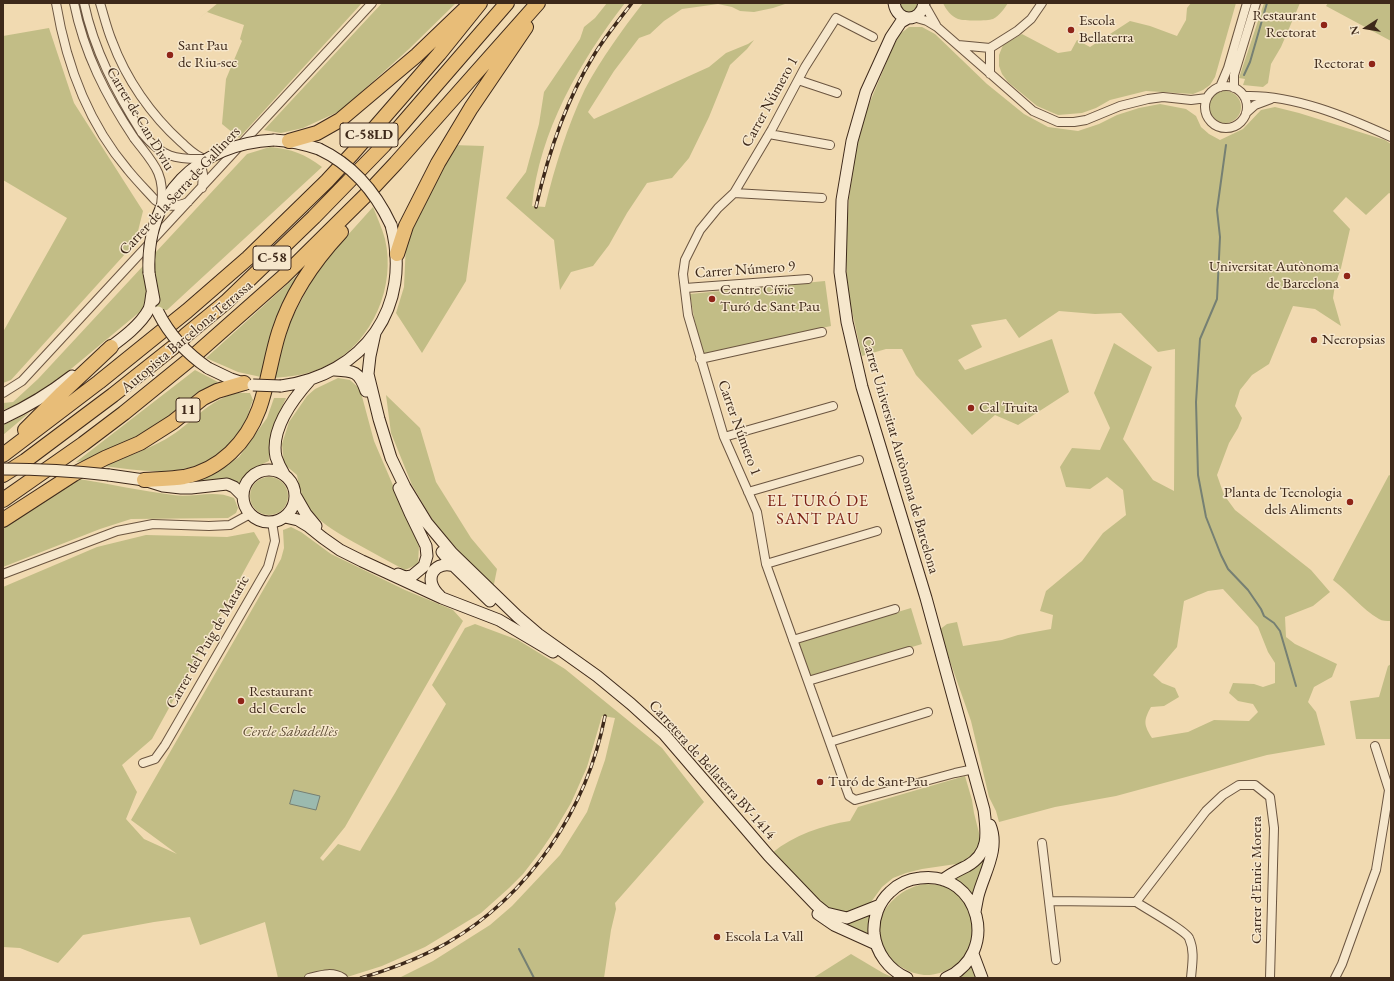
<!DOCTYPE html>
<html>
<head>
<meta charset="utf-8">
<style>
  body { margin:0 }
  #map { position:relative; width:1394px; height:981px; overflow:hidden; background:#f1dab1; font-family:"EB Garamond",serif }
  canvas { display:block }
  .frame { position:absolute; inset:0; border:4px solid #3e291a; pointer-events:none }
  .north { position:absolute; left:1346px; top:8px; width:40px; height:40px; -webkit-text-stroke:3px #f6e7cc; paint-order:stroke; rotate:258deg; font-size:11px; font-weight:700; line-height:16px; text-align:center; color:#3e291a }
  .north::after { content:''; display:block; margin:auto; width:14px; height:18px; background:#3e291a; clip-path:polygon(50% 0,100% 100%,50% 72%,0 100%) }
</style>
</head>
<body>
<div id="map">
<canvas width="1394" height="981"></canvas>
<div class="frame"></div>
<div class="north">N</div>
</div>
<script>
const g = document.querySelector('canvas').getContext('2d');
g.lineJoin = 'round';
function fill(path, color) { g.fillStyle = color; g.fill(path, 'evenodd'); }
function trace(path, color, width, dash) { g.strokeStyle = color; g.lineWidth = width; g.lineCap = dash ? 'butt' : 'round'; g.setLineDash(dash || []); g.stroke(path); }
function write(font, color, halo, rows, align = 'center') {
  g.font = font + ' "EB Garamond",serif'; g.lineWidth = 3; g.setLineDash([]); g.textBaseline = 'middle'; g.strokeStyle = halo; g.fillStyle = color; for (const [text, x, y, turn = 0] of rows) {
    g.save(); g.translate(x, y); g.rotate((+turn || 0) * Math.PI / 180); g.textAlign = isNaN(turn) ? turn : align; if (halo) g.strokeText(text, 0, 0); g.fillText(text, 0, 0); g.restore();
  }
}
fill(new Path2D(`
  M218,3h144l-123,135 -17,-14 4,-45 16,-38 -2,-2 4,-14 -37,-13 -10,8z
  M382,3h74l-47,46 -69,62 -37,17 -22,5 -17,-3z
  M607,3h18c-45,58 -86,129 -93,203l13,1c10,-41 22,-80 40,-118 16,-30 37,-59 58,-86h145l-15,5 -19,4 -14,-1 -8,-4 -14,-3 -36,5 -18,12 -14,13 -11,4 -25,33 -26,41 6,7 115,-52 17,-14 22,-9 6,-4 -7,9 -17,16 -21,52 -20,41 -17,20 -25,5 -20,30 -18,32 -16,21 -22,6 -11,18 -6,-50 -48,-42 20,-26 13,-48 5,-32 36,-53 4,-12 11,-9z
  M899,3h20l-4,8 -7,2 -6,-4z
  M943,3h65c-4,6 -8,12 -15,16 -6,2 -29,2 -35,0 -7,-3 -12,-9 -15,-16z
  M1191,3h45l-21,74 -5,8 -7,5 -10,4 -47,-3 -36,9 -14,8 -14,5 -24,2 -21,-9 -29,-24 -6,-8 -3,-8v-11l4,-10 19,-11 36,19 13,-2 6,-11 13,7 40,-26 20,5 27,10 9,-16 1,-12z
  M1264,3h36l-19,44 -10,17 -3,19 -5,4 -20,-2 2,-6 -6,-1z
  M1328,3h63v38l-65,-35z
  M909,27h13l13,7 52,50 37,30 24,13 30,4 21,-7 18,-9 22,-7 21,-4 26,5 10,7 5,11 8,7 11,6 23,-11 18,-19 14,-3 24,6 86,27 6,4v50l-2,-1 -23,22 -20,-18 -13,14 17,18 -9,39 -6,17 -2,13 8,28 -26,-17 -22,-3 -24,58 -17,11 -12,15 -5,16 7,12 -4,10 -9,15 -12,32 7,20 11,15 76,60 19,22 -17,14 -28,11 1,20 9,7 42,20 -5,13 -18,10 -6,15 8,10 9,33 -58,10 -151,41 -61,11 -56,15 -3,-11 -7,-14 -18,-76 -32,-91 8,-6 10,-2 6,24 39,-6 16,-5 33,-6 2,-14 -13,-4 6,-20 36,-30 21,-28 23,-18 -3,-25 -16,-13 -17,12 -24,-2 -6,-20 12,-19 28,2 10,-22 -16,-35 20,-50 38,24 -29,72 30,41 21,11 1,-142 -17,3 -37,-39 -26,1 -36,-3 -40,27 -13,-19 -35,6 11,22 -24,13 7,10 87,-31 17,53 -51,33 -23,-10 -23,20 -56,-60 -14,-26h-16l-24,7 -15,-67 -1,-45 3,-46 7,-48 11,-41 26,-62 7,-13zM1223,589l35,38 10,25 7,11v20l-12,4 -9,-3 -21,-1 -4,10 9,8 15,3 5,8 -9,9 -35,-1 -26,12 -36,6c-8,-13 -9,-17 -1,-31l13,-1 15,-9 -4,-9 -13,-5 -9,-8 24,-28 7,-46 24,-10z
  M49,28l25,75 69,108 -8,32 -124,137 -8,3v-51l64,-114 -64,-38v-144z
  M1209 107a16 16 0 1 1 32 0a16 16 0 1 1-32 0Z
  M452,145l32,1 -18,135 -44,72 -26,-40 8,-26 2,-44z
  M270,147c22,2 35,7 52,20l-155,143h-25l-94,78 -34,18 -11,4v-7l10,-1 25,-23 209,-225z
  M373,207c4,10 9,21 12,32 11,47 -12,102 -55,125 -18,10 -38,13 -59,14l21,-60 27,-51z
  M303,270l-42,107 -23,-5 -32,-14z
  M825,281l6,45 -128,28 -9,-36 -4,-24z
  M195,370l23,12 -19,12 -59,43 -57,24 -7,1z
  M338,378l12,2 10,9 14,52 45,105 -1,18 -13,6c-16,-8 -31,-17 -46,-25 -32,-18 -56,-30 -62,-70l-13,-11 -2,-20 7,-22 18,-26 8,-7z
  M238,393h12l3,7c-3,7 -5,16 -8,23 -3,5 -8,10 -11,15 -34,43 -83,34 -131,28 21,-8 43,-16 63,-27 26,-15 42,-40 72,-46z
  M386,395l34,33 16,54 35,56 26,31 -4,20 -58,-65 -23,-39 -21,-52z
  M274,398h12c-9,19 -18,41 -17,63 -12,5 -22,11 -30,22l-9,-3 -41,2 30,-11 20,-14 28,-39z
  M29,413l-26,22v-10z
  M1389,475l2,1v145c-4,0 -9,0 -12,-2 -17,-10 -30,-27 -46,-39z
  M250 496a19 19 0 1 1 38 0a19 19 0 1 1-38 0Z
  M79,479c31,5 63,12 94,16 21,3 41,-6 61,3l4,10 -2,5 -8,5 -97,1 -31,10 -97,38v-38z
  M291,527l10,5 30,22 74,36 48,20 10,11 -118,206 -25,31 3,3 15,-17 22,7 35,-58 51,-89 -14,-19 33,-57 10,-4 43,16 47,29 97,79 42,54 -89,101 1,6 -5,21 -7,48h-205l34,-17 57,-36 22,-19 48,-51 27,-43 18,-52 10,-42 -13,-2 -15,51 -16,36 -16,27 -15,22 -17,22 -14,14 -28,25 -56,34 -43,19 -38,12h-66l-13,-56 -65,23 -10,-28 -36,5 -71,13 -25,28 -38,-15 -17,-1v-360l94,-40 49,-12 81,2 27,-5 6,10 -108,197 -30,26 15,27 -11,27 18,20 33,15 -46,-34 150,-261 3,-11 -1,-18z
  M911,608l11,36 -111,33 -13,-35z
  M1391,664v75h-35l-6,-38 29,-4 9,-31z
  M965,776l7,24 2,13 7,28 -3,9 -12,12 -10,2 -34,5 -16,4 -13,5 -11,9 -11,15 -9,7 -14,3 -13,-1 -10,-5 -53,-53c22,-18 51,-28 78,-32l8,-14z
  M988,853l-15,43 -9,-10 -9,-7 17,-11z
  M925,884c8,0 15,1 22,3 11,4 17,13 22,24 1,3 3,7 4,11 1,4 0,8 -1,12 0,4 0,9 -2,12 -7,18 -27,30 -46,29 -8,-1 -14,-3 -21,-7 -45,-24 -22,-77 22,-84z
  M872,912l-3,14 -1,10 -30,-15z
  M851,954l32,19 11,5h-81z
  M971,965l7,13h-24z`), '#c2bd86');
const water = new Path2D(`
  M294,790l26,6 -4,14 -26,-6z`);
fill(water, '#9bbaaf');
trace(water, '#768073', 1);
trace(new Path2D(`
  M1244,75l6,-13 17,-59
  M1226,145l-9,65 3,27 -3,62 -17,40 -4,63 2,73 8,42 15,38 7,14 20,21 13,19 3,7 10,7 6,8 16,55
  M519,949l15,29`), '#768073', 2);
const street = new Path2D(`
  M56,3c10,60 32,120 72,167 8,10 18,20 27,30 9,7 21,7 33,2
  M74,3c10,50 32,93 60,135
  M84,3c10,47 32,89 58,130
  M100,3c4,13 7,26 12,38 14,38 39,74 69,101 8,7 15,15 25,17
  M924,4l12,21
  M913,17l14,4 10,6 96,84 25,11h16l12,-2 34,-14 28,-7 15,-2 28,3 16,-2
  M873,37l-37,-19 -31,49 -33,62 -38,64 -16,15 -18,22 -15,30 -2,14 5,41 36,122 33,75 9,52 83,232 6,4 100,-27 19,-4
  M958,45l32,3 27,-17 14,-12 11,-16
  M990,48v26
  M798,80l39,13
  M1205 107a21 21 0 1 1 42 0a21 21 0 1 1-42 0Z
  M1220,87l8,-19 19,-65
  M1234,88v-13l22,-72
  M1244,96c49,-2 103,21 147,41
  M1246,113l9,-8 16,-6
  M769,134l61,11
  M200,160l3,14 -1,14
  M734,193l88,5
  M685,288l123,-9
  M700,359l122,-27
  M3,393l19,-12 350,-378
  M724,437l109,-31
  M748,492l111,-32
  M766,564l111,-33
  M3,574l114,-43 36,-7 56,2 21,-1 20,-11
  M793,640l102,-31
  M808,681l101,-30
  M830,742l98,-30
  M143,763l12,-4 10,-14 103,-178 7,-26 -3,-19
  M1042,843l14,117
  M1049,901l87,1
  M1136,902l70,-91 17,-16 16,-10h16l15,12 4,31 -4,150
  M1136,902c9,6 50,29 53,36 6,13 3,27 2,40
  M309,978c12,-3 23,-7 34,0
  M1335,978l7,-14 34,-94 8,-48 5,-32 -14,-44`);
const secondary = new Path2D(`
  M894,3c3,20 27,20 30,0
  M908,18l-7,4 -10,15 -25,55 -14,49 -10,59 -2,72 7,50 15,65 64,211 58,212c3,23 6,43 -17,56 -8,4 -17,8 -24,14
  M274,140c16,1 30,4 45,9
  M149,273l5,27
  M375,333l-5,23 -2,18 11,45 12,39 14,29 22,36 25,30 65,63 21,18 59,42 34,28 33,30 105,122 47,49 10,8 21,5 33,-13
  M105,351c15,-11 35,-25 44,-42 2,-5 2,-11 3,-16
  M208,368l23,11 15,5
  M334,370c20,1 25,1 32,21
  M281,386c83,-11 132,-79 110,-161
  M3,418c26,-12 47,-25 69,-42
  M243 496a26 26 0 1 1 52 0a26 26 0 1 1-52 0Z
  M284,474c-3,-5 -6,-11 -8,-17 -6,-28 17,-58 34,-77
  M109,475l35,5 19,6 18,2h10l36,-4 7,3 8,8
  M295,495l11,19 10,12
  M285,517l13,3 10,6 15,12 17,12 22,11 80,37 57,22 54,32
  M442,552l11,13 37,36
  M398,574l7,3 7,-1 12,-10 3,-10 -1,-10 -16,-33 -11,-25
  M440,596c-19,-17 -5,-38 17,-29
  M975,912c1,-6 2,-11 3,-16 6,-23 22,-47 12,-71
  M818,914l16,11 42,19
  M973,954l9,24
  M907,978c-18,-8 -31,-25 -33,-45 -1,-15 5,-31 16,-41 8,-8 19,-13 30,-14 60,-8 81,76 26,100`);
const highway = new Path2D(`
  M289,141l28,-8 23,-13 77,-65 49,-47
  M397,254l9,-28 32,-63 33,-55 55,-81
  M25,430l37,-37 49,-46
  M3,455l96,-73 88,-71 61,-53 79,-77 25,-27 87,-100 41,-51
  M3,475l22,-14 88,-66 63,-50 10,-10 40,-33 88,-85 70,-72 123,-142
  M144,480c13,-1 27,-1 40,-3 36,-7 63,-35 75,-68 9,-25 12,-52 20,-77 12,-38 35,-71 62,-100
  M3,500l80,-56 41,-31 64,-52 95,-84 84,-83 29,-31 142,-160
  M3,520l71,-46 31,-16 35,-15 33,-21 30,-24 14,-7 27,-8`);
trace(street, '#6b5540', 10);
trace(secondary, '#3e291a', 13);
trace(highway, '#3e291a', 16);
trace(street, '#f6e7cc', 8);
trace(secondary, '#f6e7cc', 11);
trace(highway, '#e8bd78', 14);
const rail = new Path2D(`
  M536,207c12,-53 29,-105 58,-152 11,-18 25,-35 38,-52
  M361,978c30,-9 59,-20 86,-35 83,-48 140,-134 158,-227`);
trace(rail, '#3e291a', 3.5);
trace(rail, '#f6e7cc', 2, [6]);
const streetBridge = new Path2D(`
  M142,133c20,24 33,27 64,26
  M134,138c18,24 32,35 27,67`);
const secondaryBridge = new Path2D(`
  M319,149c34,16 56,42 72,76
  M149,273c-4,-77 49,-129 125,-133
  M158,312c12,24 28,41 50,56
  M253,385l28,1
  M3,469c36,0 71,2 106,6`);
trace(streetBridge, '#6b5540', 10, []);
trace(secondaryBridge, '#3e291a', 13, []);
trace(streetBridge, '#f6e7cc', 8);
trace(secondaryBridge, '#f6e7cc', 11);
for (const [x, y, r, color] of [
  [1324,25,4,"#8f2418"],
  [1071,30,4,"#8f2418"],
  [170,55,4,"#8f2418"],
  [1372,64,4,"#8f2418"],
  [1347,276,4,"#8f2418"],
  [712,299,4,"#8f2418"],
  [1314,340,4,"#8f2418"],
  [971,408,4,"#8f2418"],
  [1350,502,4,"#8f2418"],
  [241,701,4,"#8f2418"],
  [820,782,4,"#8f2418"],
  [717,937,4,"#8f2418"]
]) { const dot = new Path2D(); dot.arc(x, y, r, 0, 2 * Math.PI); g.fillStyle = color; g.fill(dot); trace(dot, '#f6e7cc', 1.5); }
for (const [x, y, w] of [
  [369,135,58],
  [272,258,38],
  [188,410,24]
]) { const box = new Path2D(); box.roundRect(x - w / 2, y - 12, w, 24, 3); g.fillStyle = '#f6e7cc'; g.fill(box); trace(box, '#3e291a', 1); }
write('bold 14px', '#3e291a', null, [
  ["C-58LD",369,135],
  ["C-58",272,258],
  ["11",188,410]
]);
write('15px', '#3e291a', '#f6e7cc', [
  ["Restaurant",1316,16,"right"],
  ["Rectorat",1316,33,"right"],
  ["Escola",1079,21],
  ["Bellaterra",1079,38],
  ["Sant Pau",178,46],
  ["de Riu-sec",178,63],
  ["Rectorat",1364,64,"right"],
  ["Universitat Autònoma",1339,267,"right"],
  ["de Barcelona",1339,284,"right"],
  ["Centre Cívic",720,290],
  ["Turó de Sant Pau",720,307],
  ["Necropsias",1322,340],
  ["Cal Truita",979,408],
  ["Planta de Tecnologia",1342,493,"right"],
  ["dels Aliments",1342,510,"right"],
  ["Restaurant",249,692],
  ["del Cercle",249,709],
  ["Turó de Sant Pau",828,782],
  ["Escola La Vall",725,937]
], 'left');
write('15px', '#3e291a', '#f6e7cc', [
  ["Carrer Número 1",770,102,-61],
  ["Carrer de Can Diviu",140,119,59],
  ["Carrer de la Serra de Galliners",180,191,-47],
  ["Carrer Número 9",745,270,-4],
  ["Autopista Barcelona-Terrassa",187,337,-40],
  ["Carrer Número 1",739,428,70],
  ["Carrer Universitat Autònoma de Barcelona",900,455,74],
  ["Carrer del Puig de Mataric",208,642,-60],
  ["Carretera de Bellaterra BV-1414",712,770,48],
  ["Carrer d'Enric Morera",1257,880,-90]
]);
write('italic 15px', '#5f4e35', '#f6e7cc', [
  ["Cercle Sabadellès",290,732]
]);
g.letterSpacing = '1px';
write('16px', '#7a1f14', '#f6e7cc', [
  ["EL TURÓ DE",818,502],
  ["SANT PAU",818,520]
]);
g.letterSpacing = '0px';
</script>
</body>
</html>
